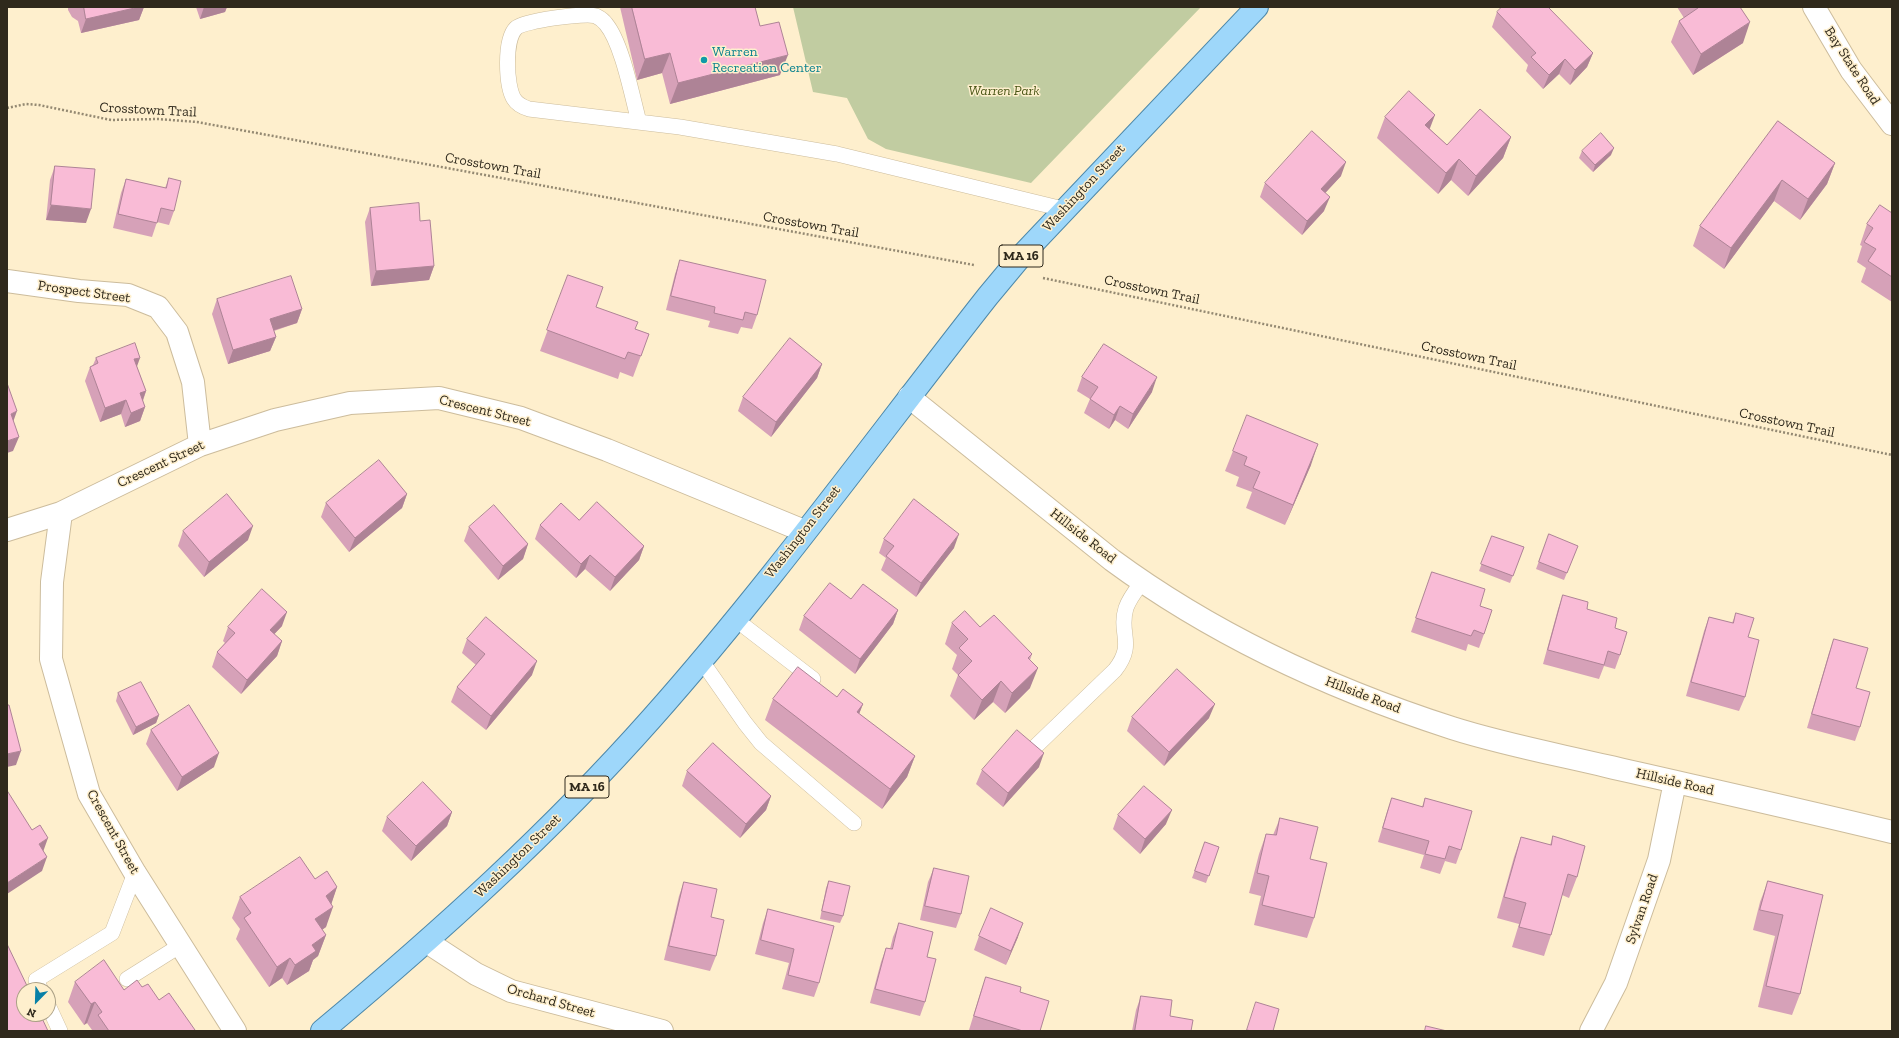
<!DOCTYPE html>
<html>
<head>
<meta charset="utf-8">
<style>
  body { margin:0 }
  #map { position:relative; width:1899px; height:1038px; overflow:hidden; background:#feefcd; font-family:"Zilla Slab",serif }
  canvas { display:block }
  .frame { position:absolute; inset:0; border:8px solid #2f291c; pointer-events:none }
  .north { position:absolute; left:16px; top:982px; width:40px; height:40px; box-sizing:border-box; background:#feefcd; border:1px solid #aba086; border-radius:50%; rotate:203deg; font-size:11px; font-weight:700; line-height:16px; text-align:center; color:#2f291c }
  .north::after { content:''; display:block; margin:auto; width:14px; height:18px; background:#0880a7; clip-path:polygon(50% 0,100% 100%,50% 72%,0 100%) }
</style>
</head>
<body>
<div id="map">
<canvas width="1899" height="1038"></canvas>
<div class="frame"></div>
<div class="north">N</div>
</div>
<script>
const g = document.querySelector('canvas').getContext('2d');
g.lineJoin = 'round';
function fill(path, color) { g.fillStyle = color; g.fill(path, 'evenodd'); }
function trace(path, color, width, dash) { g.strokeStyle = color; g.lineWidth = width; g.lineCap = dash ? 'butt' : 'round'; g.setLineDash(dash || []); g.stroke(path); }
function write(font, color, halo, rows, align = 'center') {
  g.font = font + ' "Zilla Slab",serif'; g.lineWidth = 3; g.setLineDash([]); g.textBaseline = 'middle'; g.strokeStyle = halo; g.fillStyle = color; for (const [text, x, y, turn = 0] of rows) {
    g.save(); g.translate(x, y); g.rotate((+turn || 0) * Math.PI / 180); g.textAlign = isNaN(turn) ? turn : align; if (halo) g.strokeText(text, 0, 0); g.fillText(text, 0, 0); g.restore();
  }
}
fill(new Path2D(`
  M793,7h408l-170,176 -145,-34 -18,-10 -21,-41 -34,-6z`), '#c1cca1');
const service = new Path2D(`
  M639,122c-7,-26 -17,-79 -33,-98 -2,-3 -6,-6 -10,-8 -10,-4 -73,5 -80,12 -12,12 -10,58 -2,71 3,5 9,8 15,10l151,18 157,27 226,55
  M735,619l78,60
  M701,660l44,63 16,20 93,80
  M1035,747l80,-77c21,-27 3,-36 11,-62 3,-9 10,-18 16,-26
  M127,979l54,-34
  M41,990l-5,-10 76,-47 23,-60
  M48,1005l12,26`);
const minor = new Path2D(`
  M1814,7l37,63 41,54
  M7,281l72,10 49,4 30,12 19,25 16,50 7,63
  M909,397l203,163c102,75 219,129 340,168 50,16 103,26 154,38 96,22 191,43 286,66
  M7,530l54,-17
  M427,942l49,32 35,17 151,40
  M235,1031l-100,-158 -46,-79 -38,-135 1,-77 9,-69 139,-68 75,-25 75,-17 89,-5 82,20 86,32 197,81
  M1591,1031l25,-48 43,-123 16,-78`);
const primary = new Path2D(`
  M322,1031c117,-98 229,-199 330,-313 119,-134 225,-281 336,-422l35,-42 234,-247`);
trace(service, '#ccbc9c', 16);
trace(minor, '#ccbc9c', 24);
trace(primary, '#4e89aa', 24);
trace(new Path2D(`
  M7,108l19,-4 13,1 72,15 47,-1 39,3 777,143
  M1043,278l849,177`), '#948972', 2.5, [2, 2]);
trace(service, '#fff', 15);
trace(minor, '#fff', 22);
trace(primary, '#9ed7fa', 22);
fill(new Path2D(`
  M68,7h76l-5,13 -58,13 -3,-12 -6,-4 -4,-7z
  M196,7h31l-2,5 -25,7z
  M620,7h135l5,19 20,49 -110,29 -8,-31 -25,7z
  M1677,7h63l3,36 -50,32 -22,-33 8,-21 5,-3z
  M1497,12l96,41 -6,14 -17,18 -11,-11 -16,15 -17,-18 2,-6 -36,-38z
  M1385,117l45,12 17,16 64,-8 -8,21 -35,38 -17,-16 -13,14 -61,-56z
  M1778,121l57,42 -8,21 -27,36 -26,-19 -50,68 -31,-23 7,-20z
  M1582,151l29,4 -18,17 -14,-14z
  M55,166l31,57 -40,-3 4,-40z
  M1341,176l-16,17 -1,18 -22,24 -42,-38 5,-14z
  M169,178l5,33 -5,14 -12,-3 -5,15 -39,-9 8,-35 5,-14 39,9z
  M370,208l50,13 14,45 -5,14 -58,6 -6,-64z
  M1892,213v89l-31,-20 5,-14 -9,-6 5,-16 -2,-1 7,-21z
  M680,260l77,55 -5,14 -11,-2 -3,7 -30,-7 2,-6 -44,-11 9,-36z
  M568,275l28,32 39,22 14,5 -16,43 -13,-5 -2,7 -78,-28z
  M217,299l85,10 -5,14 -23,8 2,6 -6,14 -42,13 -16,-50z
  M96,358l41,9 9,24 -3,10 2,6 -5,14 -15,6 -4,-13 -21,8 -15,-41 5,-14 3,-2z
  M822,364l-5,14 -46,59 -33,-26 5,-14z
  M1082,377l70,15 -24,37 -13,-9 -6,9 -25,-16 6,-14 -13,-8z
  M1233,451l78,14 -26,60 -39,-17 6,-16 -16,-6 3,-9 -14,-6z
  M407,494l-5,14 -53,44 -28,-35 5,-14z
  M579,520l65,26 -5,14 -29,31 -25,-22 -9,9 -41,-39 5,-14z
  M469,527l59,17 -5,15 -25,21 -34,-39z
  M183,531l65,9 -44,37 -26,-31z
  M1549,534l26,19 -11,27 -28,-11z
  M1492,536l32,11 -14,36 -31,-12z
  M884,539l70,9 -38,49 -35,-27 5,-12 -7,-5z
  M1432,572l48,34 4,28 -5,14 -11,-4 -2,7 -55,-19z
  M1563,595l24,14 28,19 5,27 -5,14 -11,-3 -5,13 -56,-15 15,-55z
  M851,599l47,11 -5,14 -38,50 -56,-44 5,-14z
  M1736,613l12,24 -3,60 -6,14 -53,-15 18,-65 5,-14 23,6z
  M952,623l28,4 52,27 -2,6v28l-25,25 -12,-11 -19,18 -24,-24 8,-21 -6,-6 5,-14 -12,-11z
  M282,626l-8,8 8,7 -5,15 -36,38 -29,-27 5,-15 8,-9 -2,-2 5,-14z
  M467,639l65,36 -46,55 -35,-28 6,-15 19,-22 -14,-12z
  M1834,639l22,49 4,39 -5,14 -48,-13 22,-75z
  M118,693l41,22 -3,8 -23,12 -17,-34z
  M837,697l26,7 -4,10 56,42 -8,21 -25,32 -117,-89 8,-21z
  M1132,717l77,1 -45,48 -37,-35z
  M151,730l63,37 -37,24 -31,-47z
  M1039,767l-36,40 -27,-23 6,-14z
  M687,771l84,25 -5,14 -26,28 -58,-52z
  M1392,798l30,9 3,-9 36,52 -5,14 -11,-3 -5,13 -20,-6 4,-13 -46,-13 9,-30z
  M452,812l-5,14 -36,35 -29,-30 5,-14z
  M1118,815l48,9 -26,30 -27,-25z
  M1280,818l30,41 4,59 -7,20 -53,-13 7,-29 -12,-3 10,-39 7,-20 7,1z
  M1553,836l24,41 -8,21 -7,-3 -11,40 -7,21 -32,-9 7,-23 -22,-6 17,-61 7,-20 29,8z
  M1205,842l14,5 -13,36 -14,-5z
  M934,868l27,46 -5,14 -36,-8 8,-38z
  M315,879l22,8 -6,17 -5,23 -4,3 4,5 -8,21 -5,4 -4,11 -22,14 -5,-7 -13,9 -33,-48 4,-10 -8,-11 8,-21z
  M829,881l14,35 -3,7 -20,-4 6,-31z
  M1768,881l55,14 -23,99 -8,21 -34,-8 17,-71 -22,-6 7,-28z
  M684,882l27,35 5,39 -6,15 -46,-11 15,-64z
  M768,909l51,74 -5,14 -32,-8 7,-26 -34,-9 8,-31z
  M899,923l28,34 -2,45 -5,14 -50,-13 11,-41 5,-14 4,1 3,-12z
  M979,936l39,1 -12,28 -32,-15z
  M986,977l34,15 20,39h-68l-3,-1 12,-39z
  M75,982l49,8 18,-3 17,13 36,30 -1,1h-102v-1l-5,-7 -3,2 -16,-23z
  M1141,996l29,20 21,15h-59l4,-21z`), '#d6a1b8');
fill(new Path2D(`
  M139,7h5l-5,13 -58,13 5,-14z
  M204,7h23l-2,5 -25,7z
  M1750,22l-7,21 -50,32 8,-21z
  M670,53l-8,20 -25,7 8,-21z
  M1593,53l-6,14 -17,18 5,-15z
  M788,55l-8,20 -110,29 8,-21z
  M1565,59l-6,15 -16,15 6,-14z
  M1435,115l-8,21 -2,-11z
  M1511,137l-8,21 -35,38 8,-20z
  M1614,148l-3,7 -18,17 2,-7z
  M1459,159l-8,21 -13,14 8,-21z
  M1346,162l-5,14 -25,27 5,-14z
  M1835,163l-8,21 -27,36 8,-21z
  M1782,180l-8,21 -50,68 7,-21z
  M1330,197l-6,14 -22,24 5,-14z
  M51,205l40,4 -5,14 -40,-3z
  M434,266l-5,14 -58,6 5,-15z
  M302,309l-5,14 -32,10 5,-14z
  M276,337l-6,14 -42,13 5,-14z
  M140,358l-5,14 -1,-13z
  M822,364l-5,14 -46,59 5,-15z
  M1157,377l-5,15 -24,37 5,-15z
  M146,391l-5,14 -1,-12z
  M126,400l-5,14 -21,8 5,-14z
  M1120,406l-5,14 -6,9 5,-14z
  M145,407l-5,14 -15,6 6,-14z
  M17,411l-5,14 -1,-11z
  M19,437l-6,14 -6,2v-12z
  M1318,444l-7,21 -26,60 8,-20z
  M407,494l-5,14 -53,44 6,-14z
  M253,526l-5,14 -44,37 5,-15z
  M959,534l-5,14 -38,49 5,-14z
  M528,544l-5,15 -25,21 5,-14z
  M644,546l-5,14 -29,31 5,-14z
  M590,555l-5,14 -9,9 5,-14z
  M898,610l-5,14 -38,50 5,-15z
  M287,612l-5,14 -17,18 5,-14z
  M282,641l-5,15 -36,38 6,-14z
  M537,661l-5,14 -46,55 5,-14z
  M1038,668l-8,20 -25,25 7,-20z
  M1001,681l-8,21 -19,18 8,-20z
  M863,704l-8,20 2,-12z
  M1215,704l-6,14 -45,48 5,-14z
  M159,715l-3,8 -23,12 3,-8z
  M21,751l-5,14 -9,2v-13z
  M219,753l-5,14 -37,24 5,-14z
  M1044,753l-5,14 -36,40 5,-14z
  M915,756l-8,21 -25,32 8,-20z
  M771,796l-5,14 -26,28 6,-14z
  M1172,810l-6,14 -26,30 5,-15z
  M452,812l-5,14 -36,35 5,-15z
  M48,838l-5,14 -4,-8z
  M47,857l-5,14 -35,23v-11z
  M337,887l-7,21 -4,-12z
  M333,907l-7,20 -19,13 8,-21z
  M1023,923l-5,14 -12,28 5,-14z
  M326,935l-8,21 -5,4 -4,11 -22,14 8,-20 17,-20z
  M290,958l-8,20 -13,9 8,-20z
  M95,1002l-8,21 -3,2 7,-21z`), '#ae8396');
const building = new Path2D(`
  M84,7h55l-53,12z
  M632,7h123l5,19 19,-4 9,33 -110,28 -8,-30 -25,6z
  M1502,7h46l45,46 -18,17 -10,-11 -16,16 -18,-18 5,-4 -39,-41z
  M1698,7h42l10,15 -49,32 -22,-33 19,-13z
  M1409,91l26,24 -10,10 22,20 33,-36 31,28 -35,39 -17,-17 -13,14 -61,-56z
  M1778,121l57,42 -27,36 -26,-19 -51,68 -31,-22z
  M1312,131l34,31 -25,27 9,8 -23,24 -42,-38z
  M1601,133l13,15 -19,17 -13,-14z
  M55,166l40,3 -4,40 -40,-4z
  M169,178l12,3 -7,30 -13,-3 -4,15 -39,-9 8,-35 40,9z
  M419,203l1,18 10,-1 4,46 -58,5 -6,-63z
  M1880,205l12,8v64l-24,-16 8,-12 -12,-7 9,-14 -6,-4z
  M680,260l86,20 -9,35 -12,-3 -2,8 -29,-7 1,-6 -44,-11z
  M568,275l35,12 -7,20 42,15 -3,7 14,5 -8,22 -13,-4 -3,7 -78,-29z
  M291,276l11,33 -32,10 6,18 -43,13 -16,-51z
  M790,338l32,26 -46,58 -33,-25z
  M135,343l5,15 -6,1 12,32 -6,2 5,14 -14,6 -5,-13 -21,8 -15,-41 8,-4 -2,-5z
  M1104,344l53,33 -24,37 -13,-8 -6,9 -24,-16 8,-12 -16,-10z
  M7,383l10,28 -6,3 8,23 -12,4z
  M1247,415l71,29 -25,61 -40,-17 7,-16 -16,-7 3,-8 -14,-6z
  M379,460l28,34 -52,44 -29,-35z
  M227,494l26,32 -44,36 -26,-31z
  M914,499l45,35 -38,49 -35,-27 8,-10 -10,-7z
  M597,502l47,44 -29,31 -25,-22 -9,9 -41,-39 21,-22 18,17z
  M494,505l34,39 -25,22 -34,-39z
  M1549,534l29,12 -11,27 -28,-11z
  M1492,536l32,11 -11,29 -32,-12z
  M1432,572l53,17 -5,17 12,4 -8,24 -10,-4 -3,6 -55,-18z
  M830,583l21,16 12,-15 35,26 -38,49 -56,-43z
  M262,589l25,23 -17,18 12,11 -35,39 -30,-28 18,-19 -7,-6z
  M1563,595l25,7 -1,7 30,9 -2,10 12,4 -7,23 -12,-4 -4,14 -56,-15z
  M965,611l15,16 14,-12 38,39 -4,4 10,10 -26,25 -11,-12 -19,19 -24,-25 14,-14 -13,-13 9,-9 -16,-16z
  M1736,613l18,5 -6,19 11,3 -14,57 -54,-15 18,-65 24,6z
  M486,617l51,44 -46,55 -34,-29 28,-33 -18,-15z
  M1834,639l34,9 -12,40 14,4 -10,35 -48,-13z
  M798,667l39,30 6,-8 20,15 -6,8 58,44 -25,33 -117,-90z
  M1177,669l38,35 -46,48 -37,-35z
  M141,682l18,33 -23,12 -18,-34z
  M7,705h2l12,46 -14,3z
  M189,705l30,48 -37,24 -31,-47z
  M1017,730l27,23 -36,40 -26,-23z
  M713,743l58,53 -25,28 -59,-53z
  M423,782l29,30 -36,34 -29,-29z
  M1144,786l28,24 -27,29 -27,-24z
  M8,792l24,38 8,-5 8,13 -9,6 8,13 -40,26v-90z
  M1392,798l31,9 2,-9 47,13 -11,39 -12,-4 -4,13 -20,-5 4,-13 -46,-13z
  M1280,818l38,9 -8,32 17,4 -13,55 -52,-13 7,-29 -12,-3 9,-39 10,1z
  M1553,836l32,10 -8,31 -9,-3 -17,61 -32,-8 7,-24 -22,-6 17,-60 30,8z
  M1205,842l14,5 -10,29 -14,-5z
  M300,857l15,22 12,-8 10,16 -11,9 7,11 -18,12 11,16 -14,10 4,6 -21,14 -5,-7 -13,9 -33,-49 7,-5 -11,-16z
  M934,868l35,8 -8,38 -36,-8z
  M829,881l21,5 -7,30 -21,-5z
  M1768,881l55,14 -23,99 -34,-8 17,-71 -23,-5z
  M684,882l33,7 -6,28 13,3 -8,36 -47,-10z
  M991,908l32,15 -12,28 -32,-15z
  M768,909l66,17 -15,57 -31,-8 6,-26 -33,-9z
  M899,923l34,9 -6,25 9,2 -11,43 -50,-13 11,-41 6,1z
  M7,944l22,46h-5v24h16l8,17h-41z
  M104,960l20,30 13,-10 5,7 6,-3 11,16 10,-7 26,37 -2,1h-84l-11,-16 4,-3 -7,-10 -4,2 -16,-22z
  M986,977l35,10 -1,5 29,9 -9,30h-17l-49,-15z
  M1141,996l31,4 -2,16 23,4 -2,11h-56z
  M1256,1002l23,7 -6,22h-22l-4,-1z
  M1426,1026l21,5h-22z`);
fill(building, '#f9bbd6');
trace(building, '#ae8396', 1);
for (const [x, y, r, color] of [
  [704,60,4,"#0f9aa8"]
]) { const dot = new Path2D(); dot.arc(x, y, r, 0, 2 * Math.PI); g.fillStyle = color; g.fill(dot); trace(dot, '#feefcd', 1.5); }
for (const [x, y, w] of [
  [1021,256,44],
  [587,787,44]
]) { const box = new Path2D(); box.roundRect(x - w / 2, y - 11, w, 22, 3); g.fillStyle = '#feefcd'; g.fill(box); trace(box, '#2f291c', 1); }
write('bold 13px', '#2f291c', null, [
  ["MA 16",1021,256],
  ["MA 16",587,787]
]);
write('14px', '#0d838f', '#feefcd', [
  ["Warren",712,52],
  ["Recreation Center",712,68]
], 'left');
write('14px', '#2f291c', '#feefcd', [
  ["Bay State Road",1852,66,57],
  ["Crosstown Trail",148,110,3],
  ["Crosstown Trail",493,166,10],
  ["Washington Street",1084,188,-47],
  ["Crosstown Trail",811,225,10],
  ["Crosstown Trail",1152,290,12],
  ["Prospect Street",84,292,8],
  ["Crosstown Trail",1469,356,12],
  ["Crescent Street",485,411,14],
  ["Crosstown Trail",1787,423,12],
  ["Crescent Street",161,464,-25],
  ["Washington Street",803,532,-52],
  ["Hillside Road",1083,536,38],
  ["Hillside Road",1363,695,21],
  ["Hillside Road",1675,782,13],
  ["Crescent Street",113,832,61],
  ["Washington Street",518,856,-44],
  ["Sylvan Road",1642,909,-71],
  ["Orchard Street",551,1001,16]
]);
write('italic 14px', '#485414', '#feefcd', [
  ["Warren Park",1004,91]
]);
</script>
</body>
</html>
